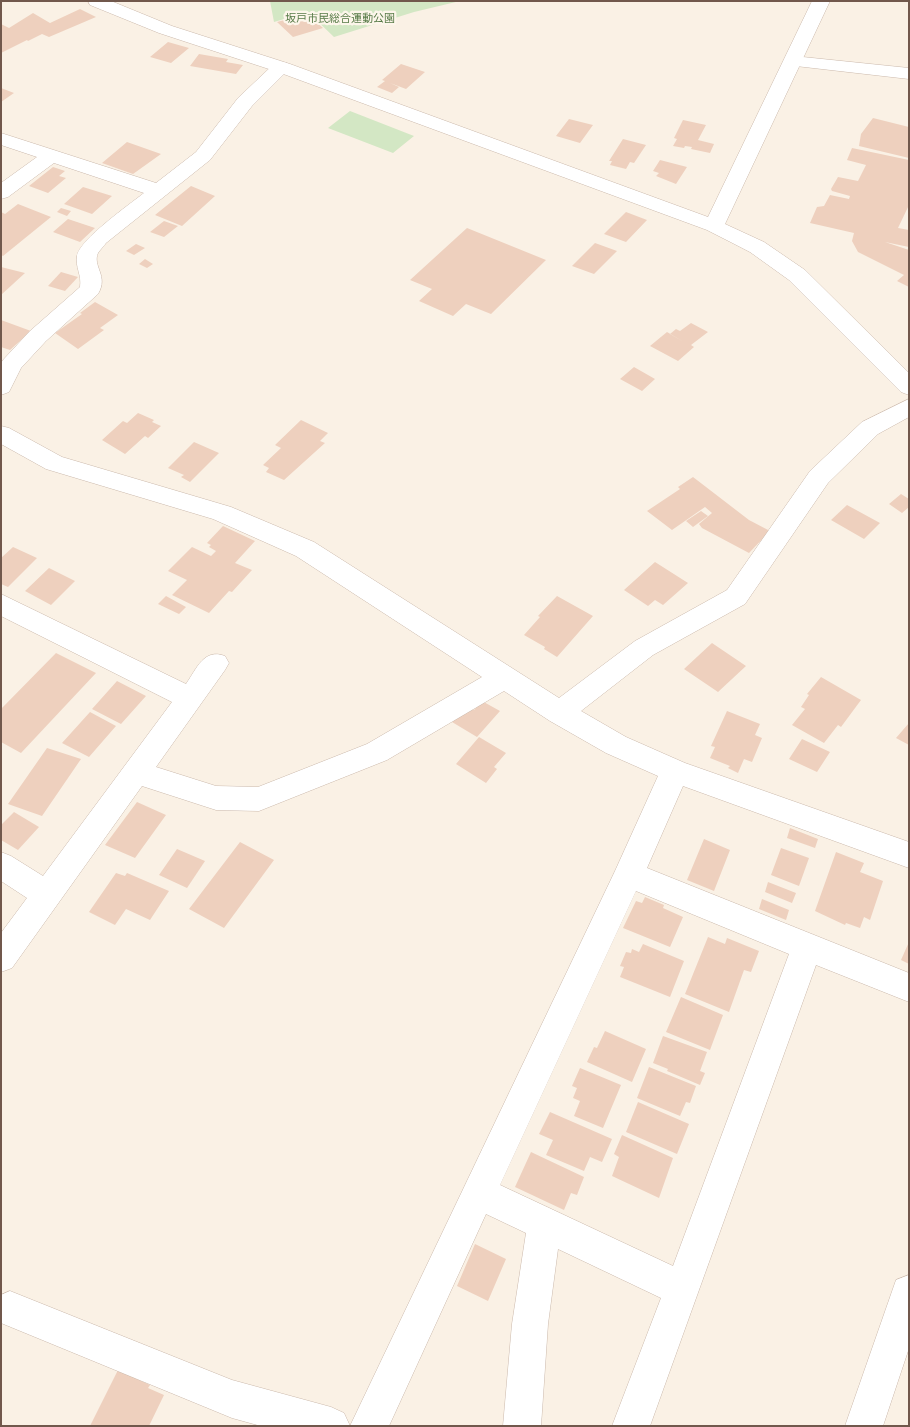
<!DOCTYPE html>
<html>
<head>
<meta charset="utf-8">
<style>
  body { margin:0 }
  #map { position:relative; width:910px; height:1427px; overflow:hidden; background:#faf1e5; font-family:Lato,sans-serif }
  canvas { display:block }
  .frame { position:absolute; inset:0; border:2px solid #71584c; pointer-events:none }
</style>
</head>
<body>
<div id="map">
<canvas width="910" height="1427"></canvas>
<div class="frame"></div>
</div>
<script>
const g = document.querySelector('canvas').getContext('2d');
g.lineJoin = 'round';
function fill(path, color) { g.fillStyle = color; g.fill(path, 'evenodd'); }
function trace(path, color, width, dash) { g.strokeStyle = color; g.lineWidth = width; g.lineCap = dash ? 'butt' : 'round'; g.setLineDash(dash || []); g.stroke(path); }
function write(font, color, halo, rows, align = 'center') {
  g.font = font + ' Lato,"Noto Sans JP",sans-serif'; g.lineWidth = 4.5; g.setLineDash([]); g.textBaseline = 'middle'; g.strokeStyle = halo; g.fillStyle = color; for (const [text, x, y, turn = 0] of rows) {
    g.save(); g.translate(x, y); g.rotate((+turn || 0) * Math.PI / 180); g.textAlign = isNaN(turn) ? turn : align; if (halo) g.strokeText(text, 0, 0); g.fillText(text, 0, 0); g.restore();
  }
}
fill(new Path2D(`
  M270,1h190l-46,11 -80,25 -26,-25 -34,10z
  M350,111l64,25 -21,17 -65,-25z`), '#d3e7c4');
fill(new Path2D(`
  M80,9l16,8 -47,20 -7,-3 -14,7 -1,-1 -26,13v-29l8,4 24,-15 17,10z
  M307,14l16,14 -30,9 -16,-15z
  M168,42l21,6 -18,15 -21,-6z
  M199,54l29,5 -2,3 17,3 -7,9 -46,-8z
  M401,64l24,8 -19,17 -16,-6 9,4 -7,6 -15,-6 8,-6 -3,-1z
  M1,88l13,5 -13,9z
  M873,118l36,9v31l-50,-12 2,-12z
  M569,119l24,6 -13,18 -24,-7z
  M683,120l23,5 -8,15 16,4 -4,9 -19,-4 1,-2 -7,-1 -1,2 -11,-2 4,-7 -3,-1z
  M623,139l23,6 -12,18 -4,-1 -4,7 -16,-4 2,-4h-3z
  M127,142l34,12 -28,20 -31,-11z
  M852,148l57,12v45l-11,23 11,2v17l-24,-5 24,8v37l-12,-6 7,-6 -46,-23 -6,-11 2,-8 -44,-10 7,-16 7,-1 6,-11 19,4 1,-3 -18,-5 -1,-2 7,-12 20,4 8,-16 -19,-5z
  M660,160l27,7 -11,17 -20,-8 3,-3 -6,-2z
  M53,167l12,4 -6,5 7,2 -18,15 -19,-7z
  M191,186l24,10 -33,30 -27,-11z
  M83,187l29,9 -20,18 -28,-10z
  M18,204l33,13 -48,39 -2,-1v-43l4,2z
  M61,208l10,3 -4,5 -10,-4z
  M626,212l21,8 -21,22 -22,-8z
  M68,219l27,9 -15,14 -27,-10z
  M164,221l14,5 -14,11 -14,-5z
  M467,228l79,32 -55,54 -25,-10 -13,12 -34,-15 13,-12 -22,-9z
  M595,243l22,8 -23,23 -22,-8z
  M136,244l9,4 -11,7 -8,-4z
  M145,259l8,5 -6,4 -8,-4z
  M1,267l24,6 -24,22z
  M61,272l17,5 -13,14 -17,-5z
  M95,302l23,13 -18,13 4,2 -26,19 -23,-16 27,-19 -2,-1z
  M1,320l30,11 -21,19 -9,-3z
  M691,323l17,9 -17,13 3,2 -16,14 -28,-15 17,-14 17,10 -14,-8 6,-5 4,2z
  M634,367l21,12 -13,12 -22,-12z
  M138,413l16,7 -2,2 9,4 -13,12 -3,-2 -20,18 -23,-14 21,-19 4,2z
  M301,420l27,13 -8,8 5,2 -41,37 -18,-8 3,-4 -6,-3 18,-17 -6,-3z
  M194,442l25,11 -29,29 -9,-5 3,-2 -16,-7z
  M693,477l56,43 21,11 -21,22 -47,-25 -3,-4 13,-11 -7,-6 -33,23 -25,-19 33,-22 -2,-2z
  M901,494l8,5v8l-7,6 -13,-9z
  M847,505l33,18 -16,16 -33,-19z
  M701,511l7,5 -15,11 -7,-6z
  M223,526l32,15 -20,22 17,7 -20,22 -3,-1 -20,22 -37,-18 15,-15 -19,-9 24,-24 19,9 5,-5 -7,-4 2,-2 -4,-2z
  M13,547l24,11 -29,29 -7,-3v-26z
  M655,562l33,21 -25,22 -8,-5 -7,6 -24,-16z
  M49,568l26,13 -24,24 -26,-14z
  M166,596l20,11 -7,7 -21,-10z
  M557,596l36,20 -36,41 -13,-8 1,-2 -21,-12 16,-18 -2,-1z
  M712,643l34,23 -28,26 -34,-23z
  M56,653l40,20 -75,80 -20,-11v-33z
  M821,677l40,23 -20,27 -3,-2 -14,18 -32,-18 13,-16 -4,-2 8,-12 -2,-1z
  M117,681l29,15 -25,28 -29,-15z
  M482,701l18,10 -23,26 -25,-15 15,-16 7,4z
  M727,711l33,13 -5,11 7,3 -10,24 -8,-3 -6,14 -10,-5 2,-2 -20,-8 5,-11 -4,-1z
  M90,712l26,14 -27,31 -27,-14z
  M909,723v22l-13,-7z
  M479,737l27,16 -12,14 3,2 -11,14 -30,-19z
  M802,739l28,13 -13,20 -28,-13z
  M47,748l34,11 -39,57 -34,-12z
  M137,802l29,13 -31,43 -30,-13z
  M14,812l25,15 -21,23 -17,-10v-15z
  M790,828l28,11 -3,9 -28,-10z
  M704,839l26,11 -16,41 -27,-11z
  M240,842l34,18 -50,68 -35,-19z
  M781,848l28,10 -10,28 -28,-11z
  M177,849l28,12 -18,27 -28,-13z
  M836,852l28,11 -4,9 23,9 -13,39 -6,-3 -4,11 -14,-5 -1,2 -30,-14z
  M116,873l9,3 2,-3 42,18 -19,29 -24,-11 -11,16 -26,-13z
  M768,882l28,11 -4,10 -27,-11z
  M645,897l19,8 -1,3 20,9 -13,30 -47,-19 13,-27 6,2z
  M762,899l27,11 -3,10 -27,-11z
  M708,937l17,7 2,-6 32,13 -8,21 -7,-2 -15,42 -44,-18z
  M909,942v22l-8,-4z
  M643,944l41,17 -14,36 -50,-20 4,-10 -4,-1 6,-14 5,1 1,-4 7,3z
  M681,997l42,18 -13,35 -44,-18z
  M605,1031l41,18 -14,33 -45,-20 7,-15 3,1z
  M663,1036l44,16 -7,19 5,2 -5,12 -33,-14 1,-2 -15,-6z
  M649,1067l47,19 -6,17 -4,-1 -6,14 -43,-18z
  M580,1068l41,17 -18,43 -29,-12 6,-15 -7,-3 4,-10 -5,-2z
  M638,1102l51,22 -12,30 -51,-22z
  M550,1112l62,27 -10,23 -12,-5 -6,14 -38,-16 7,-15 -14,-6z
  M622,1135l51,23 -14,40 -47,-22 7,-19 -5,-3z
  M531,1152l53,25 -7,18 -6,-2 -7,17 -49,-23z
  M475,1244l31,15 -18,42 -31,-15z
  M118,1370l32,15 -2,3 16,7 -15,31h-59z`), '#eed0be');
const minor = new Path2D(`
  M793,56l116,12v11l-122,-14 -3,-4 3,-4z
  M281,62l6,1 3,4 -3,4 -35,35 -42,54 -104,83c-2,3 -6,7 -8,10 -6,13 11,23 0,41l-52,47 -25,27 -12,24 -8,3v-32l2,-3 27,-29 50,-44c2,-12 -5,-20 -3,-31 2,-16 53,-52 67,-63l-90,-30 -46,34 -7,2v-16l36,-26 -36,-12v-12l155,50 40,-31 42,-54 37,-35z
  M909,399v18l-31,17 -50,49 -83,121 -92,51 -72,56 45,26 59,26 224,79v26l-226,-82 -36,82 262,105v29l-93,-37 -166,461h-38l49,-128 -103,-49 -10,75 -7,102h-38l9,-102 14,-91 -40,-19 -97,212h-39l265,-555 43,-95 -52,-23 -56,-32 -46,-30 -117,69 -128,51 -43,-1 -74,-24 -130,182 -11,4v-39l26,-35 -26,-17v-29l10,4 32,20 129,-174 -171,-86v-22l185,90c11,-16 18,-36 39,-28l4,7 -4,7 -69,97 60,19 42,1 109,-43 115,-67 -186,-121 -83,-37 -167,-50 -45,-25v-18l8,2 53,29 169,50 83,35 245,156 76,-57 92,-51 83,-119 52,-49zM636,891l153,63 -116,312 -173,-81z
  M909,1275v73l-26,78h-38l51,-146z
  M10,1291l222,89 99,27 13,6 6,13h-89l-29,-8 -231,-95v-28z`);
const tertiary = new Path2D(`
  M88,1h23l61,25 118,38 418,153 104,-216h18l-105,223 39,18 41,28 104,103v22l-8,-3 -112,-112 -39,-28 -43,-22 -429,-158 -119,-39 -69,-28z`);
trace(minor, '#cbb9ac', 1);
trace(tertiary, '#cbb9ac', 1);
fill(minor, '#fff');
fill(tertiary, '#fff');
write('11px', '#587b48', '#fdf6eb', [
  ["坂戸市民総合運動公園",340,18]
]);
</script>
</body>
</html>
